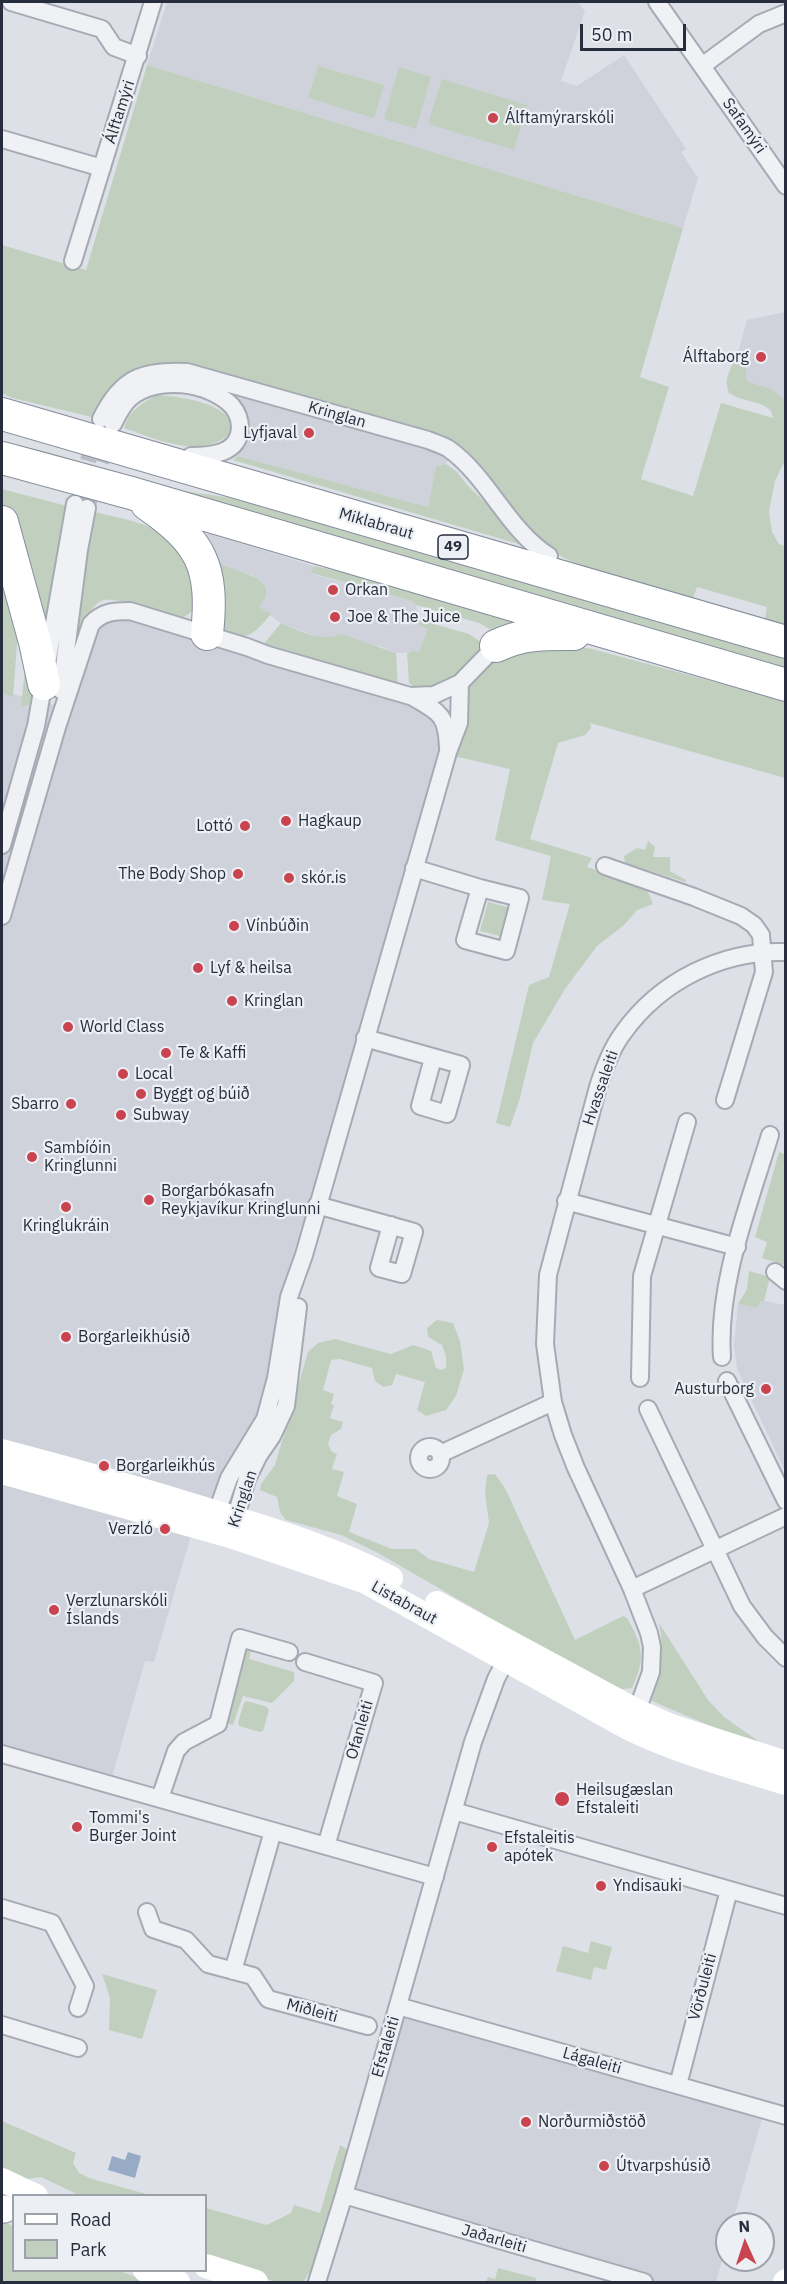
<!DOCTYPE html>
<html>
<head>
<meta charset="utf-8">
<style>
  body { margin:0 }
  #map { position:relative; width:787px; height:2284px; overflow:hidden; background:#dde0e6; font-family:"IBM Plex Sans",sans-serif }
  canvas { display:block }
  .frame { position:absolute; inset:0; border:3px solid #272d3c; pointer-events:none }
  .legend { position:absolute; left:12px; top:2194px; width:195px; height:78px; box-sizing:border-box; background:#eceff4; border:2px solid #9da1aa; margin:0; padding:8px 10px; list-style:none; font-size:18px; color:#272d3c }
  .legend li { display:flex; align-items:center; gap:12px; height:30px }
  .legend b { width:30px; border:2px solid #9da1aa }
  .north { position:absolute; left:715px; top:2212px; width:60px; height:60px; box-sizing:border-box; background:#eceff4; border:2px solid #9da1aa; border-radius:50%; rotate:357deg; font-size:16px; font-weight:700; line-height:24px; text-align:center; color:#272d3c }
  .north::after { content:''; display:block; margin:auto; width:21px; height:27px; background:#c9444e; clip-path:polygon(50% 0,100% 100%,50% 72%,0 100%) }
  .scale { position:absolute; left:580px; top:24px; width:106px; height:27px; box-sizing:border-box; border:3px solid #272d3c; border-top:0; padding-left:8px; font-size:18px; line-height:21px; white-space:nowrap; color:#272d3c; -webkit-text-stroke:4px #eceff4; paint-order:stroke }
</style>
</head>
<body>
<div id="map">
<canvas width="787" height="2284"></canvas>
<div class="frame"></div>
<ul class="legend">
<li><b style="height:8px;background:#fff"></b>Road</li>
<li><b style="height:16px;background:#c1d0be"></b>Park</li>
</ul>
<div class="north">N</div>
<div class="scale">50 m</div>
</div>
<script>
const g = document.querySelector('canvas').getContext('2d');
g.lineJoin = 'round';
function fill(path, color) { g.fillStyle = color; g.fill(path, 'evenodd'); }
function trace(path, color, width, dash) { g.strokeStyle = color; g.lineWidth = width; g.lineCap = dash ? 'butt' : 'round'; g.setLineDash(dash || []); g.stroke(path); }
function write(font, color, halo, rows, align = 'center') {
  g.font = font + ' "IBM Plex Sans",sans-serif'; g.lineWidth = 4.5; g.setLineDash([]); g.textBaseline = 'middle'; g.strokeStyle = halo; g.fillStyle = color; for (const [text, x, y, turn = 0] of rows) {
    g.save(); g.translate(x, y); g.rotate((+turn || 0) * Math.PI / 180); g.textAlign = isNaN(turn) ? turn : align; if (halo) g.strokeText(text, 0, 0); g.fillText(text, 0, 0); g.restore();
  }
}
fill(new Path2D(`
  M167,2h411l7,9 -24,70 16,5 47,-31 62,94 -5,3 17,26 -15,50 -536,-163z
  M785,312v97l-58,-16 20,-73z
  M233,380l220,66 -7,18 -10,2 -8,41 -190,-51 -18,-14 9,-8 2,-11 -6,-9z
  M210,534l104,32 -2,8 100,27 4,4 4,15 -2,5 11,4 -10,24h-23l-14,-6 -49,-9h-14l-38,-15 -22,-16 -5,-31 -42,-14 -17,-27z
  M113,612l309,87 27,19 -16,90 -194,670 -14,43 -223,-63v-767l52,14 38,-80z
  M760,1300l25,5v166l-48,-102 -3,-24 4,-41 20,3z
  M2,1465l193,57 -41,140 -9,-1 -35,123 -108,-30z
  M399,2004l365,108 -32,112h-5v19l-11,39h-56l-314,-88z`), '#cfd2db');
fill(new Path2D(`
  M147,65l536,163 -43,149 29,10 -28,92 52,17 28,-93 52,15c-1,-25 -55,-8 -45,-43 2,-5 3,-9 6,-13h6l6,7v9l3,4 22,7 14,11v60l-10,21 -6,30 3,21 7,12 6,2v83l-20,-10 2,-12 -70,-20 -4,11 -102,-28 -29,-13 -22,-14 -64,-80 -291,-97 -65,13 -12,11 -11,15 -5,12 -80,-19 -10,-5v-148l84,25z
  M318,66l66,19 -10,33 -66,-20z
  M399,67l32,10 -15,52 -32,-10z
  M442,79l85,26 -13,45 -86,-26z
  M157,395c17,1 70,7 73,29 1,3 0,7 -1,10 -28,26 -73,5 -105,-6 5,-17 17,-25 33,-33z
  M2,442l42,9 140,40 55,8 546,157v15l-783,-222z
  M238,456l190,51 8,-41 10,-2 11,8 10,13 32,30 23,30 -289,-85z
  M2,489l65,17 -23,143 -42,-138z
  M94,512c50,12 92,15 100,76 1,16 4,22 -12,30 -17,-3 -69,-25 -83,-16 -12,8 -21,37 -28,50z
  M212,562c12,4 52,14 54,27 1,7 -3,13 -7,18l12,7c-21,25 -26,28 -56,14z
  M314,566l19,4 7,-2 203,58 -45,8 -19,-11 -63,-18 -4,-4 -101,-28z
  M2,569l16,62 -5,66 -11,-4z
  M420,620l49,14 15,10 -18,24 -17,16 -31,6 -9,-7 -2,-29 5,-3 7,1 9,-23 -10,-4z
  M281,623c19,8 39,20 60,11l55,19 2,32 -136,-39z
  M28,638l9,58 -9,9 -7,2z
  M539,640l53,9 193,52v77l-195,-55 1,5 -6,7 -27,8 -28,96 62,19 -5,9 59,20 7,17 -16,6 -13,15 -27,21 -32,43 -32,54 -13,55 -10,29 -14,-4 33,-138 20,-8 21,-73 -28,-4 9,-44 -56,-16 15,-71 -56,-13 13,-64 6,-13 28,-28z
  M648,841l7,6 -2,10h17v14l16,9 -1,2 -60,-19 -1,-7 13,-8 8,2z
  M488,902l23,6 -8,29 -23,-6z
  M785,1149l1,116h-1l-23,-7 5,-16 -12,-5 24,-85 5,2z
  M749,1271l21,6 -6,24h-4l-2,7 -20,-4 9,-15z
  M437,1320l16,3 7,18 4,28 -8,27 -10,14 -20,6 -9,-6 8,-28 -29,-8 -4,11 -9,2 -8,-6 -3,-13 -32,-9 -9,1 -8,30 11,4 -3,10 3,1 -4,13 13,4 -2,7 -10,6 -3,9 4,8 5,2 -5,15 12,3 -7,24 20,8 -8,28 43,17h24l13,10 45,13 15,-49 -4,-31 2,-17 8,-1 10,14 70,152 48,-24 4,2c16,28 19,40 5,70l-17,2 -237,-137 -37,-18 -55,-15 -6,-8 -3,-15 -17,-7 1,-6 14,-19 33,-113 10,-9 17,-4 56,15 22,-9 18,6 5,17 5,2 5,-2v-12l-4,-11 -14,-8 -1,-9z
  M659,1623l49,77 16,17 33,23 -2,5 -103,-44c7,-27 13,-50 7,-78z
  M247,1647l5,1 -3,11 45,13v9l-22,22 -29,-7 -10,29 -7,-2z
  M247,1701l20,6 2,3 -6,21 -3,1 -21,-6 -1,-3 6,-20z
  M591,1941l21,6 -6,23 -12,-3 -3,13 -35,-9 7,-25 25,7z
  M102,1974l55,16 -15,49 -33,-9 1,-32z
  M2,2121l74,32 -3,10 6,10 13,6 58,16h-71l-38,-18 -22,3 -17,-8z
  M340,2145l8,5 -35,117 -10,15h-27l-70,-24v-50l61,17 24,-12 3,-8 26,8z
  M2,2221l11,5 1,44 105,1 32,11h-149z
  M498,2268l38,10 -1,4h-49l2,-5 7,2z`), '#c1d0be');
fill(new Path2D(`
  M128,2152l13,4 -6,22 -27,-8 4,-14 13,4z`), '#98abc6');
trace(new Path2D(`
  M81,484l15,-50
  M87,508l21,-68`), '#b9bcc4', 16, [16, 8]);
const street = new Path2D(`
  M11,2l91,27 12,18 24,9
  M657,2l129,184
  M702,66l57,-42 27,-11
  M2,139l100,29
  M73,261l80,-259
  M101,419c20,-41 41,-49 86,-47l241,68c7,3 15,5 21,9 40,29 58,80 100,107
  M113,424c5,-9 9,-19 17,-26 26,-23 79,-16 102,8 5,6 8,14 8,22 -1,26 -29,28 -49,28
  M61,690l18,-140 8,-42
  M411,696c28,16 36,18 37,52
  M2,845l34,-119 39,-222
  M605,866l89,31 47,19 13,9 7,10 3,37 -39,128
  M414,868l66,20 -15,52 41,11 14,-53 -40,-10
  M2,916l55,-189 34,-103c11,-12 22,-13 39,-13l117,36 21,8 142,41 24,-1 26,-12 36,-37
  M365,1038l96,27 -14,49 -27,-8 13,-48
  M566,1201l171,46
  M317,1205l97,27 -12,42 -23,-6 12,-43
  M775,1272l11,9
  M722,1357c-5,-74 27,-152 48,-222
  M640,1378l2,-102 45,-154
  M727,1381l59,120
  M648,1409l94,197 23,31 21,21
  M419 1458a11 11 0 1 1 22 0a11 11 0 1 1-22 0Z
  M440,1454l113,-52
  M214,1520l15,-42 36,-59 11,-41 13,-81 15,-42 144,-503 11,-29 1,-40
  M233,1526l14,-47 12,-24 13,-19 14,-30 12,-99
  M632,1589l154,-73
  M305,1662l69,21 -48,163
  M634,1719l17,-47 1,-25 -3,-14 -17,-44 -56,-121 -13,-33 -10,-33 -8,-58 3,-69 50,-188c6,-19 13,-38 25,-54 37,-52 99,-83 163,-81
  M2,1754l433,123
  M160,1798l16,-47 8,-9 34,-18 22,-86 49,14
  M454,1811l332,95
  M2,1908l50,15 33,63 -7,22
  M147,1912l6,17 33,11 22,24 45,12 15,23 100,27
  M233,1971l40,-140
  M398,2006l388,110
  M2,2025l76,23
  M678,2085l51,-195
  M344,2195l300,87
  M317,2282l27,-87 129,-453 23,-63 15,-29`);
const primary = new Path2D(`
  M2,2209h2`);
const highway = new Path2D(`
  M2,414l784,228
  M2,458l129,35 655,192
  M147,504c55,38 67,63 60,130
  M2,522l33,120 9,42
  M496,646c28,-13 48,-12 78,-12`);
trace(street, '#a6aab3', 20);
trace(primary, '#9ca3b1', 30);
trace(highway, '#858c9c', 34);
trace(street, '#eff1f5', 16);
trace(new Path2D(`
  M2,1451c73,19 146,40 219,63 58,18 115,35 170,64
  M2,1472l228,64 136,46 264,147c50,24 103,38 156,54
  M437,1603l200,108 34,15 115,37
  M2,2180l34,16
  M206,2266l50,16
  M145,2270l33,12
  M785,2282l1,-1`), '#fff', 24);
trace(primary, '#fff', 27);
trace(highway, '#fff', 32);
for (const [x, y, r, color] of [
  [493,118,6,"#c9444e"],
  [761,357,6,"#c9444e"],
  [309,433,6,"#c9444e"],
  [333,590,6,"#c9444e"],
  [335,617,6,"#c9444e"],
  [286,821,6,"#c9444e"],
  [245,826,6,"#c9444e"],
  [238,874,6,"#c9444e"],
  [289,878,6,"#c9444e"],
  [234,926,6,"#c9444e"],
  [198,968,6,"#c9444e"],
  [232,1001,6,"#c9444e"],
  [68,1027,6,"#c9444e"],
  [166,1053,6,"#c9444e"],
  [123,1074,6,"#c9444e"],
  [141,1094,6,"#c9444e"],
  [71,1104,6,"#c9444e"],
  [121,1115,6,"#c9444e"],
  [32,1157,6,"#c9444e"],
  [149,1200,6,"#c9444e"],
  [66,1207,6,"#c9444e"],
  [66,1337,6,"#c9444e"],
  [766,1389,6,"#c9444e"],
  [104,1466,6,"#c9444e"],
  [165,1529,6,"#c9444e"],
  [54,1610,6,"#c9444e"],
  [562,1799,8,"#c9444e"],
  [77,1827,6,"#c9444e"],
  [492,1847,6,"#c9444e"],
  [601,1886,6,"#c9444e"],
  [526,2122,6,"#c9444e"],
  [604,2166,6,"#c9444e"]
]) { const dot = new Path2D(); dot.arc(x, y, r, 0, 2 * Math.PI); g.fillStyle = color; g.fill(dot); trace(dot, '#eceff4', 2); }
for (const [x, y, w] of [
  [453,547,30]
]) { const box = new Path2D(); box.roundRect(x - w / 2, y - 12, w, 24, 4.5); g.fillStyle = '#eceff4'; g.fill(box); trace(box, '#272d3c', 1.5); }
write('bold 15px', '#272d3c', null, [
  ["49",453,547]
]);
write('16px', '#272d3c', '#eceff4', [
  ["Álftamýri",120,112,-72],
  ["Safamýri",744,126,55],
  ["Kringlan",337,415,16],
  ["Miklabraut",376,524,16],
  ["Hvassaleiti",601,1088,-71],
  ["Kringlan",243,1499,-71],
  ["Listabraut",404,1603,29],
  ["Ofanleiti",360,1730,-74],
  ["Vörðuleiti",703,1987,-75],
  ["Miðleiti",312,2011,15],
  ["Efstaleiti",386,2047,-74],
  ["Lágaleiti",592,2061,16],
  ["Jaðarleiti",494,2239,16]
]);
write('16px', '#272d3c', '#eceff4', [
  ["Álftamýrarskóli",505,118],
  ["Álftaborg",749,357,"right"],
  ["Lyfjaval",297,433,"right"],
  ["Orkan",345,590],
  ["Joe & The Juice",347,617],
  ["Hagkaup",298,821],
  ["Lottó",233,826,"right"],
  ["The Body Shop",226,874,"right"],
  ["skór.is",301,878],
  ["Vínbúðin",246,926],
  ["Lyf & heilsa",210,968],
  ["Kringlan",244,1001],
  ["World Class",80,1027],
  ["Te & Kaffi",178,1053],
  ["Local",135,1074],
  ["Byggt og búið",153,1094],
  ["Sbarro",59,1104,"right"],
  ["Subway",133,1115],
  ["Sambíóin",44,1148],
  ["Kringlunni",44,1166],
  ["Borgarbókasafn",161,1191],
  ["Reykjavíkur Kringlunni",161,1209],
  ["Kringlukráin",66,1226,"center"],
  ["Borgarleikhúsið",78,1337],
  ["Austurborg",754,1389,"right"],
  ["Borgarleikhús",116,1466],
  ["Verzló",153,1529,"right"],
  ["Verzlunarskóli",66,1601],
  ["Íslands",66,1619],
  ["Heilsugæslan",576,1790],
  ["Efstaleiti",576,1808],
  ["Tommi's",89,1818],
  ["Burger Joint",89,1836],
  ["Efstaleitis",504,1838],
  ["apótek",504,1856],
  ["Yndisauki",613,1886],
  ["Norðurmiðstöð",538,2122],
  ["Útvarpshúsið",616,2166]
], 'left');
</script>
</body>
</html>
